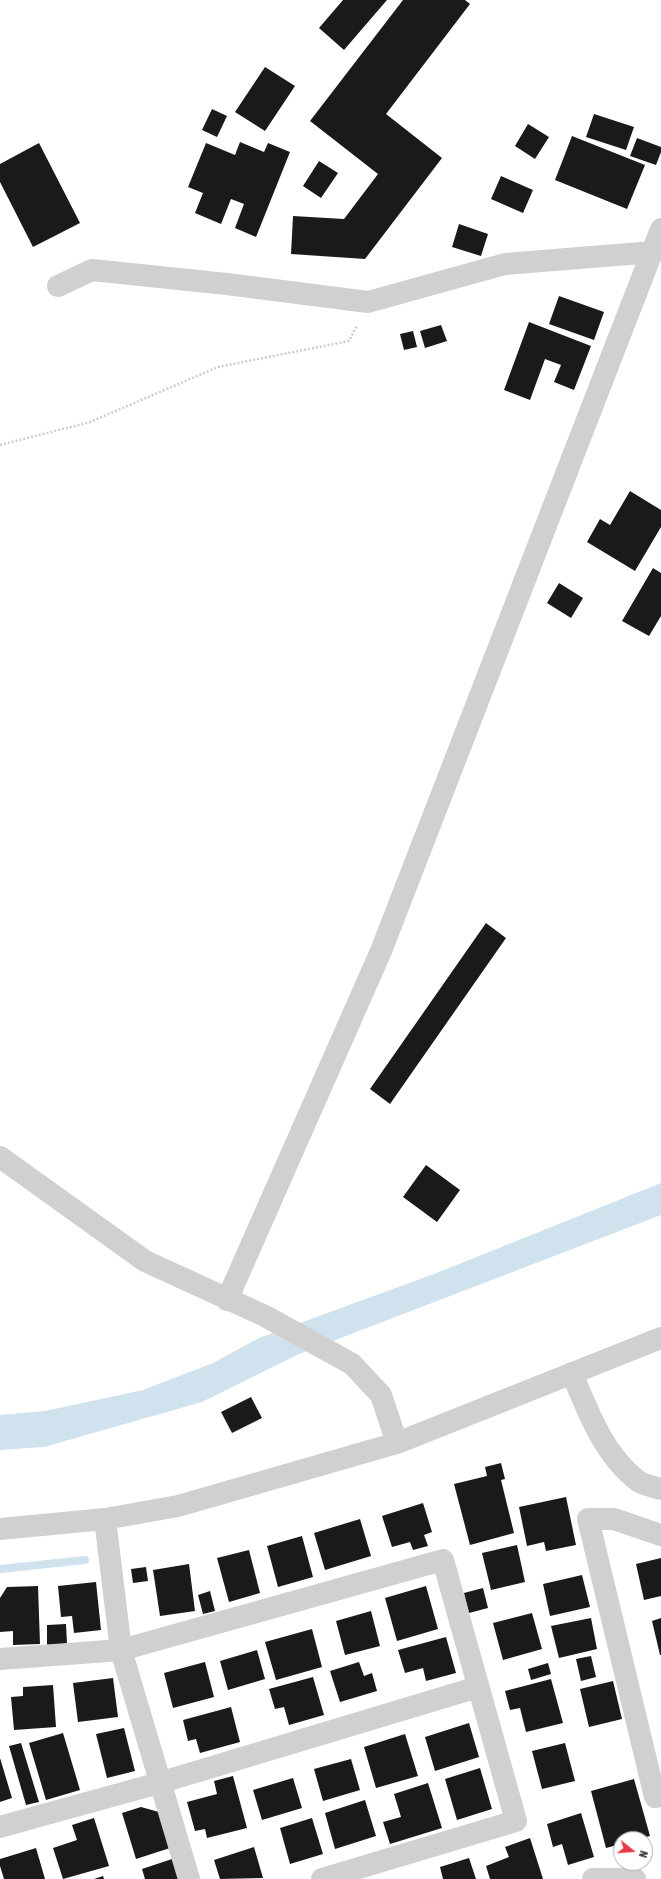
<!DOCTYPE html>
<html>
<head>
<meta charset="utf-8">
<style>
  body { margin:0 }
  #map { position:relative; width:661px; height:1879px; overflow:hidden; background:#fff; font-family:"Asap Condensed",sans-serif }
  canvas { display:block }
  .north { position:absolute; left:613px; top:1831px; width:40px; height:40px; box-sizing:border-box; background:#fff; border:1px solid #adadad; border-radius:50%; rotate:107deg; font-size:11px; font-weight:700; line-height:16px; text-align:center; color:#333 }
  .north::after { content:''; display:block; margin:auto; width:14px; height:18px; background:#e63946; clip-path:polygon(50% 0,100% 100%,50% 72%,0 100%) }
</style>
</head>
<body>
<div id="map">
<canvas width="661" height="1879"></canvas>
<div class="north">N</div>
</div>
<script>
const g = document.querySelector('canvas').getContext('2d');
g.lineJoin = 'round';
function fill(path, color) { g.fillStyle = color; g.fill(path, 'evenodd'); }
function trace(path, color, width, dash) { g.strokeStyle = color; g.lineWidth = width; g.lineCap = dash ? 'butt' : 'round'; g.setLineDash(dash || []); g.stroke(path); }
fill(new Path2D(`
  M661,1183v32l-362,139 -97,48 -158,45 -44,3v-35l45,-4 98,-21 70,-27 46,-25 175,-64z`), '#cfe2ee');
trace(new Path2D(`
  M0,1569l85,-9`), '#cfe2ee', 8);
fill(new Path2D(`
  M343,0h44l-43,50 -25,-22z
  M403,0h62l5,4 -84,110 56,44 -77,101 -74,-5 2,-38 51,3 34,-45 -68,-53z
  M265,67l30,19 -30,45 -30,-19z
  M212,109l15,7 -10,21 -15,-7z
  M594,114l40,13 -8,23 -40,-13z
  M528,124l21,13 -14,22 -20,-13z
  M572,136l73,29 -18,44 -72,-29z
  M637,138l24,9v5l-5,13 -26,-9z
  M240,142l24,10 4,-9 22,9 -34,85 -21,-9 9,-24 -13,-5 -10,25 -26,-11 8,-20 -15,-6 18,-44 29,12z
  M39,143l41,80 -47,24 -33,-65v-18z
  M319,161l19,12 -17,25 -18,-12z
  M501,176l32,14 -10,23 -32,-14z
  M459,224l29,10 -7,22 -29,-9z
  M559,296l45,16 -10,28 -45,-16z
  M529,322l62,24 -17,44 -20,-8 7,-17 -16,-6 -15,41 -26,-10z
  M441,325l6,16 -22,7 -5,-17z
  M413,331l4,16 -13,3 -4,-16z
  M630,491l31,19v17l-26,44 -48,-29 13,-23 10,6z
  M653,568l8,5v43l-12,20 -27,-15z
  M559,583l24,15 -12,20 -24,-15z
  M486,923l20,15 -116,166 -20,-15z
  M426,1165l34,25 -23,32 -34,-25z
  M251,1397l11,21 -30,15 -11,-21z
  M501,1463l4,16 -4,1 13,53 -44,12 -16,-61 33,-8 -2,-9z
  M566,1497l10,48 -30,6 -2,-9 -17,4 -8,-39z
  M423,1503l9,29 -8,3 4,11 -15,4 -3,-8 -18,5 -10,-31z
  M360,1519l11,37 -46,14 -11,-37z
  M302,1536l11,41 -35,10 -11,-41z
  M517,1545l8,37 -34,8 -9,-37z
  M249,1550l11,43 -31,9 -12,-44z
  M661,1558v38l-17,4 -8,-36z
  M189,1564l6,47 -35,5 -7,-46z
  M146,1567l2,14 -15,2 -2,-14z
  M582,1575l8,32 -40,9 -7,-32z
  M96,1582l5,48 -27,3 -2,-17 -11,1 -3,-31z
  M38,1586l2,58 -27,1v-14l-13,1v-34l7,-11z
  M426,1586l12,43 -41,12 -12,-43z
  M483,1588l5,20 -19,5 -5,-20z
  M210,1591l5,20 -12,3 -5,-19z
  M371,1611l9,35 -35,9 -9,-34z
  M532,1613l10,36 -39,11 -10,-37z
  M591,1618l6,31 -38,9 -8,-32z
  M661,1618v37h-1l-8,-34z
  M66,1624l1,20 -20,1v-20z
  M312,1629l10,38 -46,13 -11,-38z
  M446,1637l10,36 -30,8 -3,-13 -18,5 -7,-23z
  M257,1650l8,29 -37,11 -8,-29z
  M591,1656l5,21 -15,4 -5,-22z
  M205,1662l9,35 -41,11 -9,-35z
  M359,1662l5,14 8,-3 5,18 -37,11 -10,-31z
  M548,1663l3,11 -20,6 -3,-11z
  M313,1677l11,38 -35,10 -5,-18 -9,2 -6,-20z
  M113,1678l5,39 -40,5 -5,-39z
  M551,1679l12,44 -37,9 -6,-24 -10,2 -5,-19z
  M613,1681l9,38 -33,8 -9,-38z
  M53,1685l3,42 -42,3 -3,-33 12,-1v-9z
  M231,1707l9,35 -40,11 -4,-14 -8,2 -5,-21z
  M469,1723l10,34 -44,14 -10,-34z
  M124,1728l11,43 -28,7 -11,-44z
  M63,1733l17,57 -34,10 -17,-57z
  M405,1734l13,42 -42,12 -12,-41z
  M21,1743l18,59 -13,3 -17,-59z
  M565,1743l10,38 -33,8 -10,-38z
  M0,1758l12,40 -12,4z
  M351,1759l9,31 -37,11 -9,-32z
  M480,1768l12,41 -35,11 -12,-41z
  M233,1776l14,52 -40,10 -2,-9 -10,2 -8,-29 30,-8 -3,-13z
  M293,1778l9,30 -40,12 -9,-30z
  M634,1779l16,57 -11,3h-18v5l-15,4 -15,-57z
  M428,1783l14,45 -52,16 -7,-22 18,-5 -7,-23z
  M365,1800l11,36 -41,13 -10,-36z
  M141,1807l18,5 11,36 -34,11 -14,-46z
  M581,1813l13,44 -26,8 -6,-21 -9,3 -6,-23z
  M94,1818l15,48 -46,13 -10,-31 24,-8 -5,-15z
  M312,1818l11,36 -33,10 -10,-36z
  M530,1838l13,41h-53l-4,-13 23,-9 -4,-10z
  M254,1847l9,31 -43,1 -6,-19z
  M36,1848l9,31h-41l-4,-13v-7z
  M175,1858l6,21h-36l-3,-10z
  M469,1858l7,21h-33l-3,-12z
  M103,1876l1,3h-10z`), '#1a1a1a');
trace(new Path2D(`
  M0,445l90,-23 128,-55 131,-26 8,-16`), '#cdcdcd', 2.5, [2, 2]);
trace(new Path2D(`
  M58,286l34,-16 135,14 141,18 137,-38 148,-12
  M0,1157l145,104 120,55 87,48 29,31 16,48
  M227,1300l154,-349 280,-722
  M572,1373c16,39 32,82 66,108 6,4 16,6 23,8
  M105,1519l16,131 68,229
  M0,1529l105,-10 73,-13 219,-63 264,-105
  M661,1535l-47,-16h-26l67,278 6,-1
  M0,1659l121,-9 322,-90 73,261 -194,58
  M0,1827l159,-44 319,-96
  M593,1879h42`), '#d0d0d0', 22);
</script>
</body>
</html>
